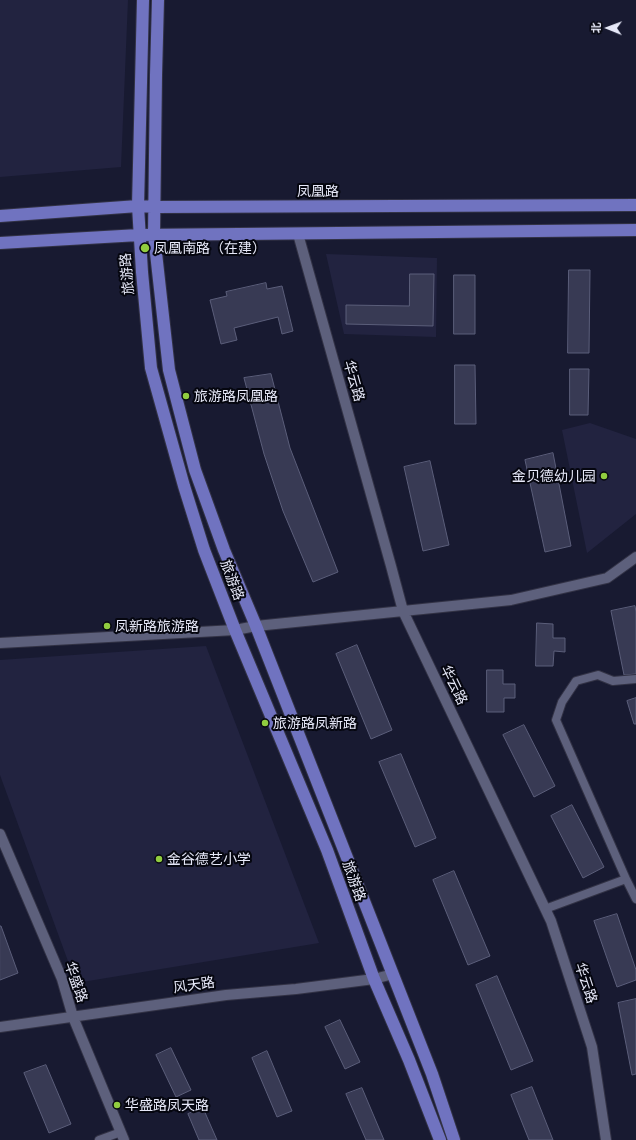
<!DOCTYPE html>
<html>
<head>
<meta charset="utf-8">
<style>
  body { margin:0 }
  #map { position:relative; width:636px; height:1140px; overflow:hidden; background:#181a31; font-family:Commissioner,"Noto Sans SC",sans-serif }
  canvas { display:block }
  .north { position:absolute; left:588px; top:8px; width:40px; height:40px; -webkit-text-stroke:3px #05060f; paint-order:stroke; rotate:271deg; font-size:11px; font-weight:700; line-height:16px; text-align:center; color:#e6e8f8 }
  .north::after { content:''; display:block; margin:auto; width:14px; height:18px; background:#e6e8f8; clip-path:polygon(50% 0,100% 100%,50% 72%,0 100%) }
</style>
</head>
<body>
<div id="map">
<canvas width="636" height="1140"></canvas>
<div class="north">北</div>
</div>
<script>
const g = document.querySelector('canvas').getContext('2d');
g.lineJoin = 'round';
function fill(path, color) { g.fillStyle = color; g.fill(path, 'evenodd'); }
function trace(path, color, width, dash) { g.strokeStyle = color; g.lineWidth = width; g.lineCap = dash ? 'butt' : 'round'; g.setLineDash(dash || []); g.stroke(path); }
function write(font, color, halo, rows, align = 'center') {
  g.font = font + ' Commissioner,"Noto Sans SC",sans-serif'; g.lineWidth = 4; g.setLineDash([]); g.textBaseline = 'middle'; g.strokeStyle = halo; g.fillStyle = color; for (const [text, x, y, turn = 0] of rows) {
    g.save(); g.translate(x, y); g.rotate((+turn || 0) * Math.PI / 180); g.textAlign = isNaN(turn) ? turn : align; if (halo) g.strokeText(text, 0, 0); g.fillText(text, 0, 0); g.restore();
  }
}
fill(new Path2D(`
  M0,0h128l-7,167 -121,10z
  M326,254l111,4 -1,79 -92,-3z
  M590,423l46,16v75l-49,39 -25,-123z
  M206,646l113,297 -243,40 -76,-208v-115z`), '#222340');
const building = new Path2D(`
  M569,270h21l-1,83h-21z
  M410,274h24l-1,52 -87,-2v-19l63,1z
  M454,275h21v59h-21z
  M266,283l1,6 15,-3 11,45 -11,3 -4,-17 -44,11 3,12 -16,4 -11,-44 17,-4 -1,-4z
  M455,365h20l1,59h-21z
  M570,369h19l-1,46h-18z
  M271,374l19,74 48,124 -25,10 -30,-71 -19,-57 -20,-76z
  M553,453l18,93 -26,6 -20,-92z
  M430,461l19,84 -26,6 -19,-84z
  M635,606l1,6v62l-12,1 -13,-64z
  M537,623l16,1v14h12v14l-11,-1 -1,15h-17z
  M357,645l35,85 -21,9 -35,-85z
  M487,670h16v14h12v14h-11v14h-17z
  M636,698v26h-2l-7,-23z
  M524,725l31,61 -21,11 -31,-62z
  M401,754l35,84 -21,9 -36,-85z
  M572,805l32,62 -21,11 -32,-62z
  M454,871l36,85 -22,9 -35,-85z
  M617,914l19,56v10l-19,7 -23,-66z
  M0,926h1l17,47 -18,7z
  M497,976l36,85 -22,9 -35,-85z
  M636,999v75l-4,1 -14,-72z
  M340,1020l20,42 -15,7 -20,-42z
  M171,1048l20,42 -15,7 -20,-42z
  M267,1051l25,60 -15,6 -25,-59z
  M46,1065l25,59 -22,9 -25,-60z
  M532,1087l21,53h-24l-18,-45z
  M362,1088l22,52h-18l-20,-46z
  M203,1108l14,32h-18l-11,-26z`);
fill(building, '#383a54');
trace(building, '#5b5e7a', 1);
const minor = new Path2D(`
  M626,879l-70,-159 6,-18 14,-21 22,-6 15,6 23,-2
  M545,909l81,-30 10,20
  M99,1140l22,-8`);
const tertiary = new Path2D(`
  M298,234l93,332 12,45 148,310 41,126 14,93
  M0,643l235,-13 21,-4 255,-26 96,-22 29,-21
  M0,834l62,145 11,38 51,123
  M0,1027l226,-32 70,-6 78,-10 19,-5`);
const primary = new Path2D(`
  M143,0l-5,206 4,66 9,96 33,118 20,64 31,80 92,220 47,129 35,81 31,80
  M158,0l-2,75 -2,160 15,135 26,100 29,80 32,76 176,448 22,66
  M0,216l138,-10 18,1 480,-2
  M0,243l139,-8 497,-5`);
trace(minor, '#323245', 10);
trace(tertiary, '#323245', 12);
trace(primary, '#323245', 14);
trace(minor, '#5d607c', 8);
trace(tertiary, '#5d607c', 10);
trace(primary, '#7073c0', 12);
for (const [x, y, r, color] of [
  [145,248,5,"#91cd3f"],
  [186,396,4,"#91cd3f"],
  [604,476,4,"#91cd3f"],
  [107,626,4,"#91cd3f"],
  [265,723,4,"#91cd3f"],
  [159,859,4,"#91cd3f"],
  [117,1105,4,"#91cd3f"]
]) { const dot = new Path2D(); dot.arc(x, y, r, 0, 2 * Math.PI); g.fillStyle = color; g.fill(dot); trace(dot, '#05060f', 1.5); }
write('14px', '#e6e8f8', '#05060f', [
  ["凤凰路",318,191],
  ["旅游路",127,274,-95],
  ["华云路",354,381,74],
  ["旅游路",232,580,69],
  ["华云路",454,685,64],
  ["旅游路",354,881,70],
  ["华盛路",76,982,71],
  ["华云路",586,983,72],
  ["风天路",194,985,-8]
]);
write('14px', '#e6e8f8', '#05060f', [
  ["凤凰南路（在建）",154,248],
  ["旅游路凤凰路",194,396],
  ["金贝德幼儿园",596,476,"right"],
  ["凤新路旅游路",115,626],
  ["旅游路凤新路",273,723],
  ["金谷德艺小学",167,859],
  ["华盛路凤天路",125,1105]
], 'left');
</script>
</body>
</html>
